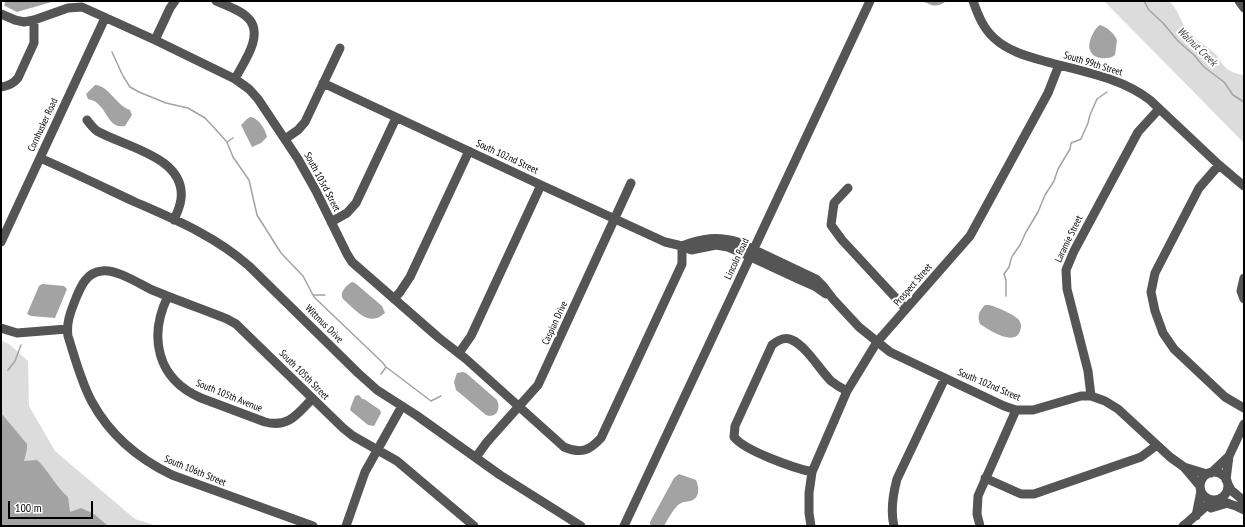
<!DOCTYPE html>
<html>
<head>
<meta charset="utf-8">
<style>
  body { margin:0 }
  #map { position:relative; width:1245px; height:527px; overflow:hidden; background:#fff; font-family:"PT Sans Narrow",sans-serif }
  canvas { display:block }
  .frame { position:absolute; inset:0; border:2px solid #000; pointer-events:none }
  .scale { position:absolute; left:8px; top:501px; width:85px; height:18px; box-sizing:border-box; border:2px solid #000; border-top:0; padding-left:5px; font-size:12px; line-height:14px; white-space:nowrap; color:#000; -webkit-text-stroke:3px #fff; paint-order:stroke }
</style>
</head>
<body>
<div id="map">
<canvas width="1245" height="527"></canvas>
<div class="frame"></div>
<div class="scale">100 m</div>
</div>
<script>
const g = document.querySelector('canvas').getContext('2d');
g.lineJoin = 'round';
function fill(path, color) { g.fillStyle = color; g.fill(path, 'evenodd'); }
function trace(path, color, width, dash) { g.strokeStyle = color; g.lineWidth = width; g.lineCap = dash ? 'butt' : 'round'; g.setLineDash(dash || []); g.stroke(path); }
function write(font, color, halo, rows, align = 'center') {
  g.font = font + ' "PT Sans Narrow",sans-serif'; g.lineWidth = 4; g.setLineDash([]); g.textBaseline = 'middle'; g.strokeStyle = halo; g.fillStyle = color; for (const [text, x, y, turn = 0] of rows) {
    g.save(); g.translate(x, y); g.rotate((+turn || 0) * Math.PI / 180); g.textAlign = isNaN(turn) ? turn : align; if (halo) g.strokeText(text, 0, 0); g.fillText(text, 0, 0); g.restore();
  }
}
fill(new Path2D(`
  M1104,1h65c10,9 11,20 18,29 6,9 16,13 24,20 15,12 8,21 33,25v68z
  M1,340l8,4 19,17 1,45 26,45 80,68 22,7h-156z`), '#dcdcdc');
fill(new Path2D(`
  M6,1h49l-38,11 -12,-6 -1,-1z
  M922,1h25c-11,7 -14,5 -25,0z
  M1100,25c7,2 14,8 17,15l-2,15c-6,5 -22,5 -25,-5 -3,-6 4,-22 10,-25z
  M95,85c13,0 22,21 35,25l2,5 -7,11c-15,3 -18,-14 -26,-21 -3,-4 -7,-5 -11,-6l-2,-5z
  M250,117c8,0 16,13 17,20l-6,6 -9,4 -11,-22 6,-6z
  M352,282l3,1 27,23 3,7c-17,15 -29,-3 -42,-14 -4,-7 4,-14 9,-17z
  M42,284l22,2 3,3 -12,29 -24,-2 -4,-2 12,-28z
  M985,305h4l4,1c7,3 20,8 25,13 3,3 4,8 2,12 -5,16 -31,-1 -40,-7 -3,-8 -1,-13 5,-19z
  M463,372l3,1 31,27c4,8 0,19 -11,15l-30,-25 -2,-8 3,-9z
  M358,395l2,1 2,3h2l16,11 1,3 -7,13 -6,-1 -17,-14 -1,-2 5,-13z
  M1,413l26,31v5l-3,12 13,-1c12,11 19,27 31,37l2,15 11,-4 13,6 14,12h-107z
  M679,474l17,6c3,7 4,16 -3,20 -6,3 -8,0 -15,5 -6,6 -10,14 -14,21h-12l-2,-2v-2l24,-44z`), '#a3a3a3');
trace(new Path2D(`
  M1144,1l5,9 14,13 15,18 16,14 10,12 20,15 9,13 11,7
  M112,52l11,24 7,11 9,5 27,11 22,5 17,10 13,14 9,10 6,15 16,23 8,35 24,38 22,23 11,21 69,66 3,4 -5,7
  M227,142l6,-4
  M313,295h12
  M1006,296v-16l-2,-6 5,-7 2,-8 2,-4 7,-10 6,-13 12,-20 7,-17 9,-14 4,-12 12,-20 1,-6 8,-3 2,-1 7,-16 2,-8 7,-16 10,-7
  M386,367l45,34 10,-5
  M8,370l7,-9 6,-16`), '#a3a3a3', 1.5);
trace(new Path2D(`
  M216,1c11,5 25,9 33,18 15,17 -6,44 -14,60
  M973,1c5,14 10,27 21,37 14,13 32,18 50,23 36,10 76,16 106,39l69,65 25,21
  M1239,1l5,7
  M1,14l14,6 9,2 10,-2 34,-12 14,-1 73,33 80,39 14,10 9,10 40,60 18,32 31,63 5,8 87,76 27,21 98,88c17,7 25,4 37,-9l81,-174v-18
  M155,40l15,-32 5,-7
  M323,83l218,102 124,57 17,4 9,4 25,-5 12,2 14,6 56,26 18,8 10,7
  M1,87c7,-1 13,-4 17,-9l16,-35v-23
  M87,120c3,4 6,8 10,11 28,16 89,26 84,68 -1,8 -4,14 -7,21
  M285,139l13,-9 7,-8 35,-74
  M40,158c32,14 63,29 95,44 41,18 80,34 114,64l109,107 19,17 39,25 84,60 81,51
  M1219,165l-20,23 -44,85 -4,19 4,19 8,22 11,16 51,48 19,11
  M848,188l-14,15 -3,22 11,15 64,69
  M331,222l16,-9 9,-10 40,-85
  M1,242l104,-224
  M682,246c20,-8 36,-10 56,-4l78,37 7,7 10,13 26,28 31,25 114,54 12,4h17l48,-14h10l14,5 13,8 52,48 14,10 16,19
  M1244,278l-3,13 3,8
  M168,296c-20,41 -11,83 33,102l64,24c24,6 32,-8 47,-23
  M394,299l6,-7 10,-15 59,-126
  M1,328l16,5 50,-4
  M459,353l12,-17 70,-151
  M1091,396l-3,-25 -21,-82 -1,-19 8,-19 64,-119 21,-23
  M476,457l11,-15 51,-57 93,-202
  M1184,467l23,7
  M812,472c-18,-4 -67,-21 -78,-35l1,-11 37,-81c6,-5 13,-9 20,-5 14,6 28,30 39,41 5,4 10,7 16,10
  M1200 486a14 14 0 1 1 28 0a14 14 0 1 1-28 0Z
  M1211,473l18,-17
  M985,478l36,16h13l107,-37 16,-12
  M1226,480l3,-24 15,-32
  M1228,484l3,6 13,11
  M1223,502l13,4 8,4
  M1211,508l17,-5
  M1196,516l5,-25
  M313,526l-141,-51c-33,-16 -62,-40 -80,-73 -11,-20 -17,-44 -24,-66 -2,-14 3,-25 8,-38 5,-12 11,-26 26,-27 14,-2 36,12 48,18 26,11 52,20 77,30l9,5 107,104 10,8 44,25 77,65
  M346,526l19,-54 37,-66
  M624,526l246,-525
  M811,526l-2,-13v-20l3,-21 35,-81 30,-49 93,-106 78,-143 11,-28
  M894,526c-4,-16 -1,-32 3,-47l48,-101
  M980,526l-3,-12 1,-18 38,-86
  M1183,526l5,-4 25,-22`), '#555', 9);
write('10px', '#000', '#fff', [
  ["South 99th Street",1093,64,17],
  ["Cornhusker Road",43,125,-65],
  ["South 102nd Street",507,157,25],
  ["South 103rd Street",322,182,62],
  ["Laramie Street",1069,239,-64],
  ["Lincoln Road",737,259,-65],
  ["Prospect Street",913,285,-49],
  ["Caspian Drive",555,323,-65],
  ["Wittmus Drive",324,324,45],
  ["South 105th Street",304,375,45],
  ["South 102nd Street",989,385,23],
  ["South 105th Avenue",229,396,22],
  ["South 106th Street",195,471,22]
]);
write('italic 11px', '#444', '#fff', [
  ["Walnut Creek",1197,47,44]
]);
</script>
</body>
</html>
